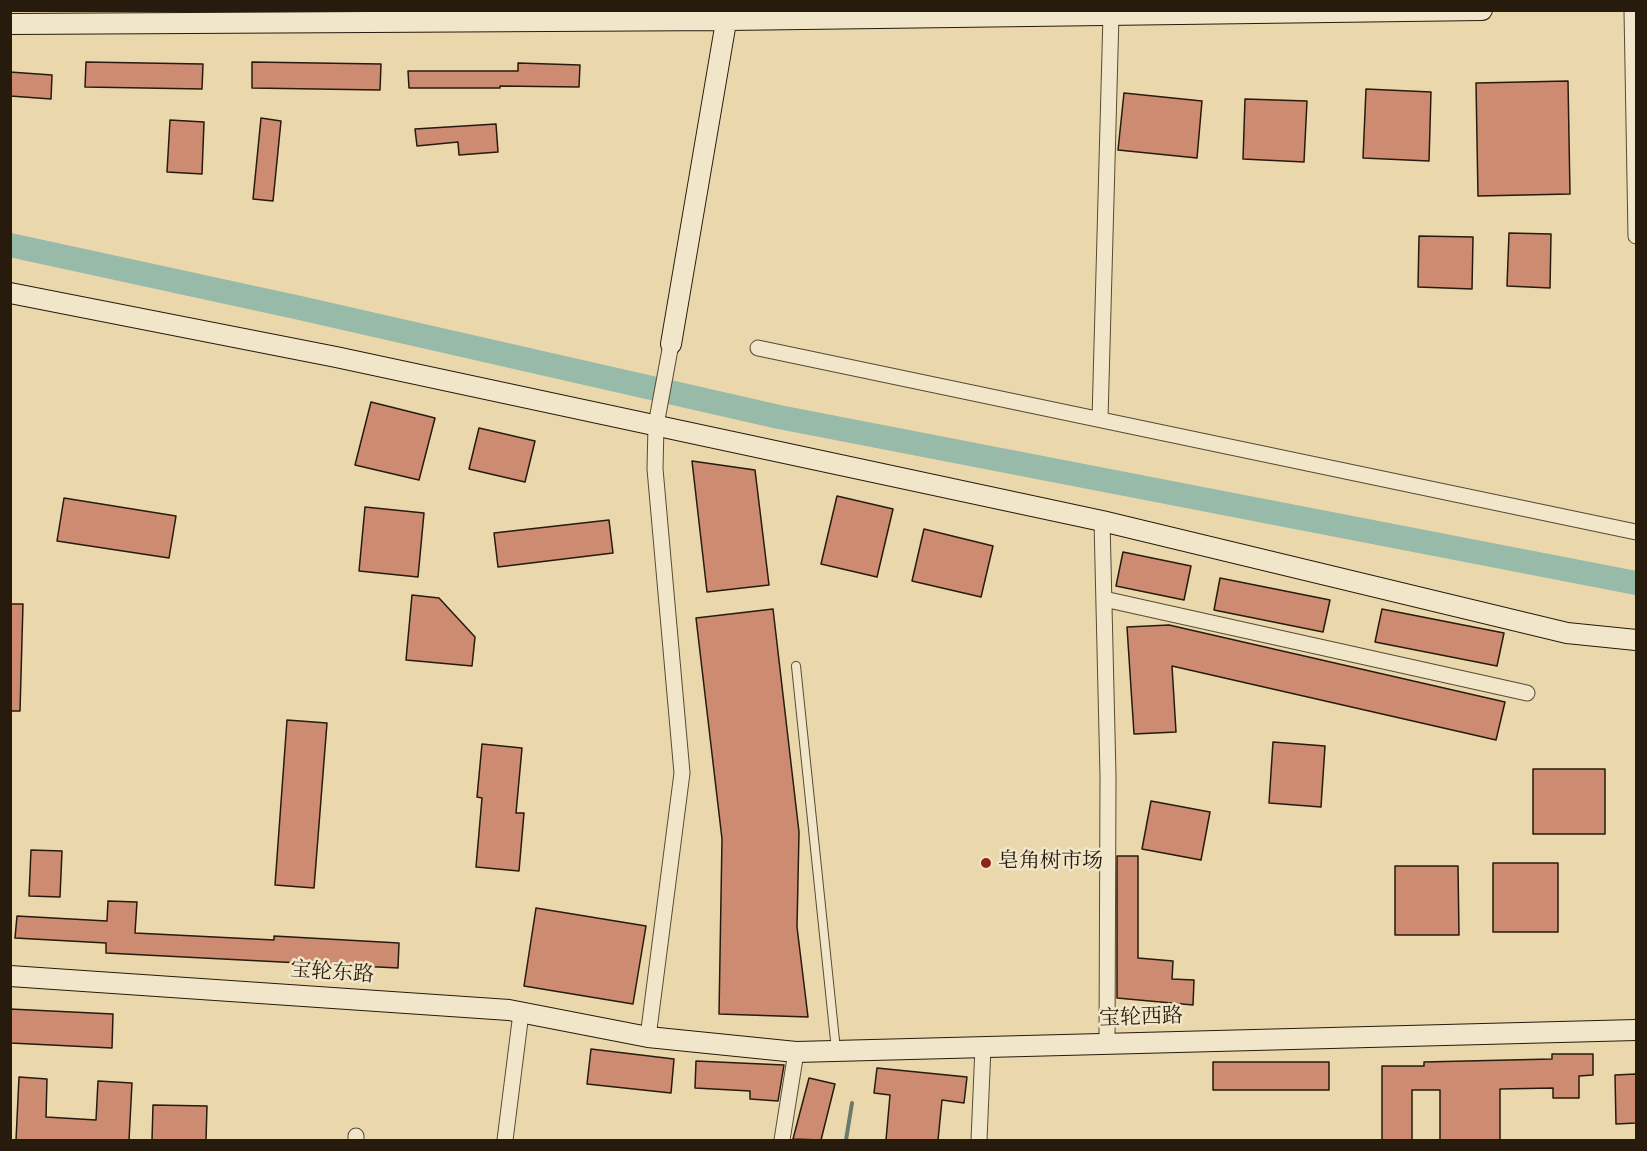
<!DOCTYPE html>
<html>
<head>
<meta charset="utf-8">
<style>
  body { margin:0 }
  #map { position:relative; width:1647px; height:1151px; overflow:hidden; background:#ead8ac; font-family:"IM FELL DW Pica",serif }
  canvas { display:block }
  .frame { position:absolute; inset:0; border:12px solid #261b0d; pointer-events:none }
</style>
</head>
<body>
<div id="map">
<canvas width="1647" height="1151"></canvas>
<div class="frame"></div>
</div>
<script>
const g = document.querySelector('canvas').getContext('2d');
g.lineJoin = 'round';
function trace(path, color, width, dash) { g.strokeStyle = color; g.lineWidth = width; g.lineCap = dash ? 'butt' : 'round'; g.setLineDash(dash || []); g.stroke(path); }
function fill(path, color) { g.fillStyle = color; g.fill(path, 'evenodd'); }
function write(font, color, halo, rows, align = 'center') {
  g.font = font + ' "IM FELL DW Pica","Noto Serif SC",serif'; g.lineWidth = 5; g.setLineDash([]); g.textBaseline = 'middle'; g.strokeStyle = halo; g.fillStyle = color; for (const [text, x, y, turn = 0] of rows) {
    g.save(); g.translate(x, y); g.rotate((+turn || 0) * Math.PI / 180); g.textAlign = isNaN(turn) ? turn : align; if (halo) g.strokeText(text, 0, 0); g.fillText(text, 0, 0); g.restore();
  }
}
trace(new Path2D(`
  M846,1140l6,-37`), '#6a7a6b', 4);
trace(new Path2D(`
  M10,245l290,63 479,109 857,166`), '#98baa9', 24);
const building = new Path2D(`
  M86,62l117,2 -1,25 -117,-2z
  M252,62l129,2 -1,26 -128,-2z
  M518,63l62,2 -1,22 -79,-1v2h-91l-1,-17h110z
  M10,72l42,3 -1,24 -41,-3z
  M1568,81l2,113 -92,2 -2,-113z
  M1366,89l65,3 -2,69 -66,-3z
  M1124,93l78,8 -5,57 -79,-8z
  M1245,99l62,2 -3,61 -61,-3z
  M261,118l20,3 -8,80 -20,-2z
  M170,120l34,2 -2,52 -35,-2z
  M496,124l2,28 -39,3 -1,-13 -41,4 -2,-17z
  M1509,233l42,1 -1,54 -43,-2z
  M1419,236l54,1 -1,52 -54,-2z
  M371,402l64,16 -16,62 -64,-15z
  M479,428l56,13 -10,41 -56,-13z
  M692,461l63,9 14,115 -62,7z
  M837,496l56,13 -16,68 -56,-13z
  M64,498l112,18 -7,42 -112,-17z
  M365,507l59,6 -6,64 -59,-6z
  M609,520l4,33 -115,14 -4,-34z
  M924,529l69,17 -12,51 -69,-16z
  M1123,552l68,14 -7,34 -68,-14z
  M1220,578l110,22 -7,32 -109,-22z
  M412,595l27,3 36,39 -3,29 -66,-6z
  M10,604h13l-3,107h-10z
  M773,609l26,223 -2,95 11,90 -89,-3 3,-175 -26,-221z
  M1382,609l122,24 -7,33 -122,-24z
  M1169,625l336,77 -9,38 -324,-74 4,66 -42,2 -7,-107z
  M287,720l40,3 -13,165 -39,-3z
  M1273,742l52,4 -4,61 -52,-4z
  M482,744l40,4 -6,65h8l-5,58 -43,-4 6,-69 -5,-1z
  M1533,769h72v65h-72z
  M1151,801l59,11 -9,48 -59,-11z
  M31,850l31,1 -2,46 -31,-1z
  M1117,856h21v102l35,3 -1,18 22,1 -1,25 -76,-7z
  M1493,863h65v69h-65z
  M1395,866h63l1,69h-64z
  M108,901l29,1 -2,31 139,7v-4l125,7 -1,25 -292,-15v-10l-91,-5 2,-22 90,5z
  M536,908l110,18 -13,78 -109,-18z
  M10,1009l103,5 -1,34 -102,-5z
  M591,1049l83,10 -3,34 -84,-9z
  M1552,1054h41v21l-14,1v22h-26v-10l-53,1v51h-60v-50h-28v50h-30v-74h42v-4l128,-3z
  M696,1061l88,4 -6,36 -28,-2v-8l-55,-3z
  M1213,1062h116v28h-116z
  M877,1068l90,9 -3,26 -22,-3 -4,40h-52l4,-45 -16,-2z
  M1636,1074v49l-20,1 -1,-49z
  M19,1077l28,2 -1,38 50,3 2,-39 34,2 -3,57h-113z
  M809,1078l26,6 -14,56 -28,-1z
  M153,1105l54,1 -1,34h-54z`);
fill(building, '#cd8c72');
trace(building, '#261b0d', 1.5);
const lane = new Path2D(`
  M796,666l40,384`);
const street = new Path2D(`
  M1632,10l4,226
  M758,348l878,184
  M1100,419l11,-404
  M1102,521l6,255 -1,268
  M1104,599l423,94
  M648,1037l34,-264 -27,-304 1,-44 15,-81
  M356,1140v-4
  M505,1140l16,-127
  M782,1140l14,-88
  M979,1140l4,-93`);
const secondary = new Path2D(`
  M10,24l718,-4 754,-10
  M10,293l326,64 766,164 465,112 69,7
  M671,344l57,-334
  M10,976l499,34 139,27 148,15 840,-22`);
trace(lane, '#574a35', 10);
trace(street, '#574a35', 17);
trace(secondary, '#261b0d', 22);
trace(lane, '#f1e6c9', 8);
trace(street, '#f1e6c9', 15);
trace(secondary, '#f1e6c9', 20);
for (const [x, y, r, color] of [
  [986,863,6,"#8f2418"]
]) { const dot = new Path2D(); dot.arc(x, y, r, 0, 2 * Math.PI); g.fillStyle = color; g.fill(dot); trace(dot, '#f1e6c9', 2); }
write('21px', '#261b0d', '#f1e6c9', [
  ["皂角树市场",998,863]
], 'left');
write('21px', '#261b0d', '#f1e6c9', [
  ["宝轮东路",332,974,4],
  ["宝轮西路",1141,1019,-2]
]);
</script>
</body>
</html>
